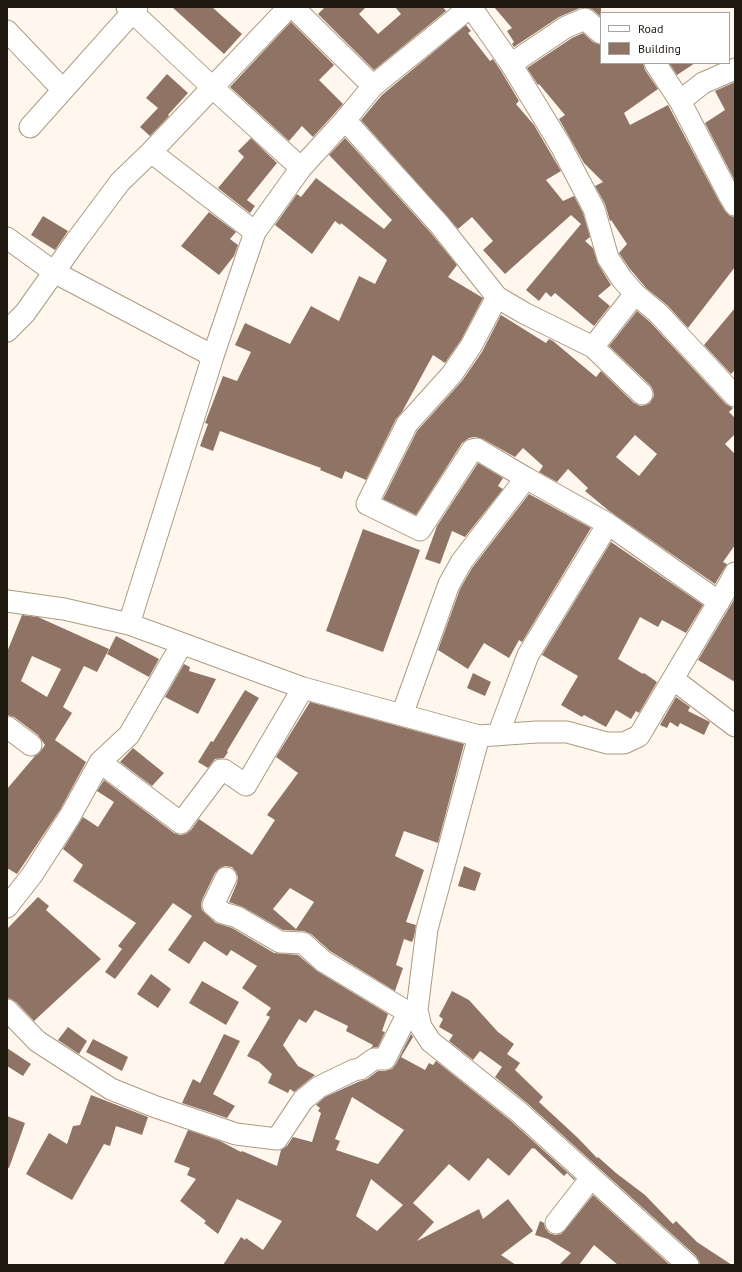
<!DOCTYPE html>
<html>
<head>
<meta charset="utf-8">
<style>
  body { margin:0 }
  #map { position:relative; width:742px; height:1272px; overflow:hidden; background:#fff7ed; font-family:"PT Sans",sans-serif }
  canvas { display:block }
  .frame { position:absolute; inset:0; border:8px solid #1f180f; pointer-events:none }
  .legend { position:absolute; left:600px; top:12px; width:130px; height:52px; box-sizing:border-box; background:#fff; border:1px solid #a5a39f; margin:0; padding:5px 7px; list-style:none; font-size:12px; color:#1f180f }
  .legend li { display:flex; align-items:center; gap:8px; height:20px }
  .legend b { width:20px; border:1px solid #a5a39f }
</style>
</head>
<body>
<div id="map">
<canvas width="742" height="1272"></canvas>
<div class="frame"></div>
<ul class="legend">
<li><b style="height:5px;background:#fff"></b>Road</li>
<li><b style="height:11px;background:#8f7466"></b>Building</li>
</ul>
</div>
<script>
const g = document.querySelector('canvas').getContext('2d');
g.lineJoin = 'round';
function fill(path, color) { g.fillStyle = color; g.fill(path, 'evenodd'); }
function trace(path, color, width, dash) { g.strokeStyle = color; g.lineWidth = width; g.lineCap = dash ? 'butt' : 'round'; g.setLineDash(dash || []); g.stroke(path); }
fill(new Path2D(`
  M172,7h40l30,27 -18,20z
  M325,7h41l-7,7 19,20 23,-20 -6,-7h48l3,4 -72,59 -56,-56z
  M494,7h107v10l-8,-7 -6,-3 -7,1 -21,9 -45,30 -2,-3 2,-2 -7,-11 5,-3z
  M291,22l43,43 -15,15 24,24 -30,33 -11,-11 -13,15 -59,-54z
  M466,25l5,6 -3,2 22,28 3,-2 8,12 18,30 -3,3 18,21 27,46 -15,9 17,21 11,-5 9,17 7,24 -5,4 8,7 5,16 13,21 -13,11 12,10 -16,20 -39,-33 -4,4 -5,-5 -7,9 -13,-11 55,-66 -10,-9 -66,59 -22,-24 10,-9 -21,-24 -14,12 -97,-109 21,-25z
  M583,33l10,9 8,3v18h42l2,7 13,19 -34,24 6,12 38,-20 51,96 6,10 5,5 5,1v50l-47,61 -21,-23 -21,-17 -16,-19 -11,-16 8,-9 -16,-24 -1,1 -5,-17 -10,-18 8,-4 -19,-19 -25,-44 6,-4 -26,-31 -1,1 -11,-17 45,-30z
  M669,63h26l-18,12z
  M167,74l21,19 -20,22 1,1 -19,20 -10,-9 18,-19 -12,-10z
  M735,82v99l-30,-58 20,-13 -10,-19z
  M251,138l26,25 -30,37 8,6 -5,7 -32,-25 26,-31 -6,-6z
  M345,138l85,94 27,33 -9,12 35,21 -22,42 -16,23 -12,-8 -31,57 -6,7 -30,61 -21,-9 -3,8 -22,-9 1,-2 -101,-37 -7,20 -13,-5 8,-22 -3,-1 18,-47 14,5 14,-29 -16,-7 10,-22 45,21 21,-38 28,15 20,-45 16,8 12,-24 -46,-37 -1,2 -5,-4 -23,33 -37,-29 22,-31 4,3 15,-19 68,51 8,-9 -63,-65z
  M209,212l27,20 -6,7 8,6 -4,11 -15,19 -38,-29z
  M43,216l25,15 -13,19 -24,-15z
  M735,308v62l-4,4 -27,-29z
  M637,311l13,11 76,82 7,4 -4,4 6,6v16l-10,10 10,10v91l-12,17 4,2 -12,20 -107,-74 -23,-19 3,-3 -20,-19 -11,13 -18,-10 4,-6 -20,-18 -8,9 -32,-18 -8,-2 -6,1 -7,5 -46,72 -33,-16 34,-68 45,-50 20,-29 19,-37 45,28 3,-4 4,2 43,36 5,-6 33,32 6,3 6,-1 4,-2 4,-7 -1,-6 -2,-4 -42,-40zM635,435l22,19 -18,22 -23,-19z
  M478,463l25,15 -5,8 5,3 -38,48 -13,-6 -12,33 -15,-5 12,-33z
  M529,494l62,34 -69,114 -3,-2 -10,18 -25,-15 -16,26 -30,-19 22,-61 12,-21z
  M363,529l57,21 -37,102 -57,-21z
  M611,542l92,63 -17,28 -24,-13 -4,7 -18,-10 -22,42 25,15 1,-1 13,9 -18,31 -3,-2 -5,8 -15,-9 -10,17 -22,-12 -2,2 -21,-12 17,-29 -36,-21z
  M735,598v84l-37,-22z
  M22,615l16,2 71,32 -12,23 -13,-6 -21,41 9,6 -17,27 31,22 -26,48 -43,64 -10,-6v-79l28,-33 5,-4 5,-7 -7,-10 -24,-18 -7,-2v-63zM32,656l29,13 -14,28 -26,-16z
  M116,636l43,23 -10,18 -42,-23z
  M184,664l6,3 -1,4 27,8 -18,35 -33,-17z
  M473,673l18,9 -6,14 -18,-8z
  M245,690l14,8 -32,53 1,1 -4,6 -9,1 -7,9 -10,-6 13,-21 2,1z
  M676,697l14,10 -2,4 22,11 -6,13 -24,-12 -2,4 -8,-5 -3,6 -7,-3z
  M310,702l154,42 -26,99 -34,-12 -9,25 29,14 -18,52 10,3 -2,12 -2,5 -8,-3 -8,26 7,3 -8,23 -65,-40 -19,-17 -7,-3 -21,-1 -40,-23 -14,-5 8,-19 1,-6 -2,-5 -4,-5 -7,-1 -5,2 -5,5 -13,27 -1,5 1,5 4,4 10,9 16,5 42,25 24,2 19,16 71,43 -6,17 3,1 -7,15 -7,1 2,-3 -27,-14 2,-5 -33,-16 -9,13 -7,-4 -16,26 15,21 17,9 -21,17 -4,-3 -2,4 -20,-10 4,-9 -13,-12 -12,-6 23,-39 -4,-2 5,-7 -29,-20 15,-22 -26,-16 -4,6 -23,-15 -15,23 -21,-14 24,-34 -19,-13 -58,76 -10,-7 17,-23 -4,-3 18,-23 -63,-42 10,-16 -20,-16 20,-32 15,10 16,-25 -17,-11 7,-11 70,53 6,2 6,-1 5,-4 8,-11 53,36 23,-35 -8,-5 31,-42 -22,-16zM290,888l24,14 -18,27 -23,-20z
  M133,748l31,25 -12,13 -32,-24z
  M464,866l17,7 -6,18 -17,-5z
  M38,897l11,9 -3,4 55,49 -67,62 -18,-19 -5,-3 -4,-1v-69z
  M151,974l20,15 -13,19 -21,-14z
  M202,981l37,21 -13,23 -37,-22z
  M452,991l17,9 29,32 16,12 -7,10 13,9 -5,7 28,27 -4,5 39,36 19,20 1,-1 18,16 29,22 28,29 3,-3 21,21 35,23h-32l-1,-4 -3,-5 -169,-153 -32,-26 7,-10 -22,-16 -7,9 -24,-19 4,-6 -14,-8 4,-8 -4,-3z
  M68,1027l19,14 -8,13 -21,-14z
  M224,1034l16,7 -27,53 22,12 -8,12 -45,-15 11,-24 7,4z
  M411,1034l2,3 -12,20 24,13 4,-7 4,2 3,-4 75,60 64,58 -1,1 -7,-7 -3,3 -30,-28 -1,1 -1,-1 -23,28 -21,-18 -19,23 -20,-17 -36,39 21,19 -17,19 62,-32 4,10 25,-20 25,32 -32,24 15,10h-293l18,-28 4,3 1,-2 17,12 19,-29 -45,-22 -19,35 -14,-11 2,-2 -26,-20 16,-22 -9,-4 3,-7 -16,-6 14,-32 32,11 21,11 1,-1 35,15 4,-16 6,-4 6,-9 19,5 9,-29 -3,-2 2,-3 -4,-3 9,-8 33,-15 9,-3 11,-8h7l7,-2 4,-5zM352,1097l52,33 -26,34 -42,-14 4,-9 -5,-2zM371,1179l32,26 -26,26 -21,-15z
  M93,1039l35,18 -6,14 -36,-19z
  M7,1048l24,16 -8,12 -16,-10z
  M91,1095l57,22 -6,18 -26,-9 -6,20 -6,-2 -32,56 -46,-26 23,-41 18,11 6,-18 7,-1z
  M7,1116l18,7 -16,45 -2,-1z
  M593,1195l77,70h-52l-24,-20 -15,20h-20l12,-12 -23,-14 -13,-4 5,-14 4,2 1,5 4,5 6,2 6,-1 4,-4z`), '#8f7466');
const minor = new Path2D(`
  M127,7l85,80 89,81
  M471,7l40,57 50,82 33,63 14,49 14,21 13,15 23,19 77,83
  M7,31l56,59
  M655,63l25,38
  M511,64l55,-37 19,-8 16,14
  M735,69l-32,14 -23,18 49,94 6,10
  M373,86l97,-79
  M345,120l94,104 58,73 27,16 69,34 42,-53
  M30,127l107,-120
  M151,152l104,80
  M7,238l47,34 159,84
  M7,331l18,-18 51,-72 44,-59 31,-30 138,-145
  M593,347l49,47
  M526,478l82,46 111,78
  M7,601l57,8 65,15 174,64 176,48 58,-4h30l40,11h17l15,-7 92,-155 4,-8
  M129,624l84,-268 42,-124 46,-64 44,-48 28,-34 -80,-79
  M673,679l62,47
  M402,715l47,-131 13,-23 64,-83 -49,-29 -5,1 -52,80 -53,-26 40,-80 45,-50 19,-28 26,-49
  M7,727l24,18
  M498,735l30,-80 80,-131
  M479,736l-52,193 -10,81 4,17 10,15 88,70 169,153
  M100,762l29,-27 53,-91
  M226,878l-13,27 10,8 14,4 43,25 23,1 20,18 96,58
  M7,907l25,-32 38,-59 30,-54 81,61 40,-53h3l22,15 57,-97
  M7,1010l30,31 74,48 45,18 80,27 41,5 26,-39 16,-13 35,-17 6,-1 14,-10h11l23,-46
  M556,1223l35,-45`);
trace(minor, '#ad9a83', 23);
trace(minor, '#fff', 21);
</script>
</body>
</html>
